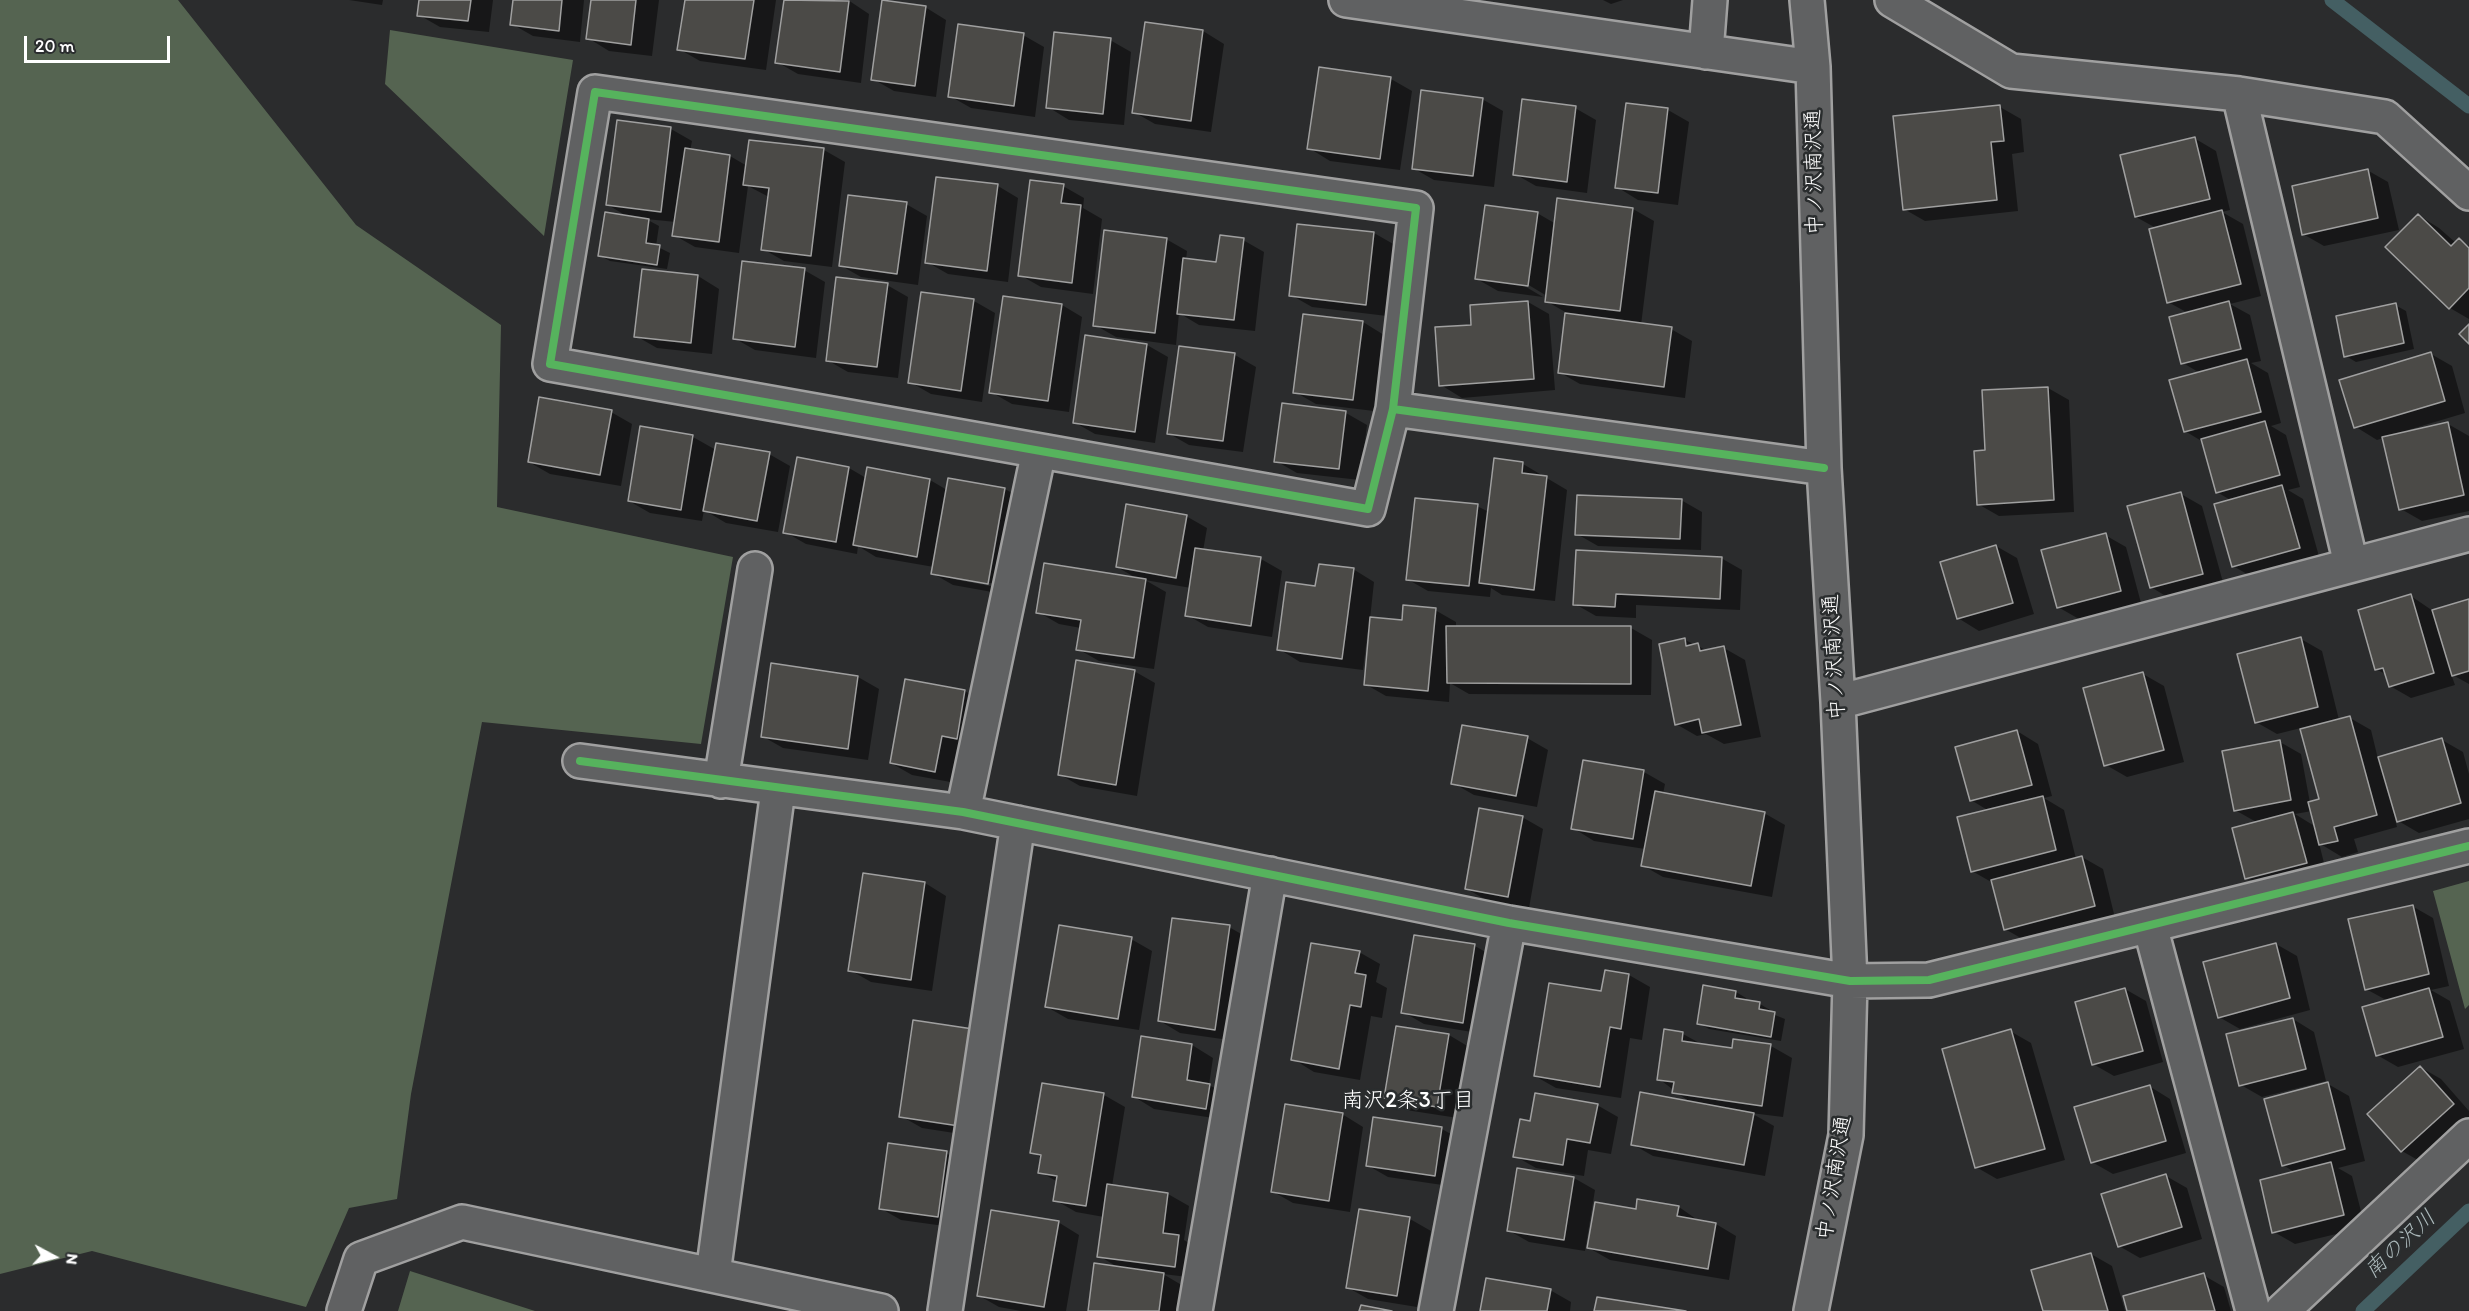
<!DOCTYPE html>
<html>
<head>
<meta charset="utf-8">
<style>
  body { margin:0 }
  #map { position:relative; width:2469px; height:1311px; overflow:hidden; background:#2b2c2d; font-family:Itim,sans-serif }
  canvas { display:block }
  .north { position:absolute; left:24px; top:1227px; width:60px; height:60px; -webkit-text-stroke:4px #2a2d2e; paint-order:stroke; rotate:97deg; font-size:16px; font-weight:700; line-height:24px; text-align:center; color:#fff }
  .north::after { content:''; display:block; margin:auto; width:21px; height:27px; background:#fff; clip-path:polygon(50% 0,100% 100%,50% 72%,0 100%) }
  .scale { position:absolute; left:24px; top:36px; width:146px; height:27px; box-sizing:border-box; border:3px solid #fff; border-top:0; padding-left:8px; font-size:18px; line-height:21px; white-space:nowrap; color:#fff; -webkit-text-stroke:4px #2a2d2e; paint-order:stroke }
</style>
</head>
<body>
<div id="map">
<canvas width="2469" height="1311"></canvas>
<div class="north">N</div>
<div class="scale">20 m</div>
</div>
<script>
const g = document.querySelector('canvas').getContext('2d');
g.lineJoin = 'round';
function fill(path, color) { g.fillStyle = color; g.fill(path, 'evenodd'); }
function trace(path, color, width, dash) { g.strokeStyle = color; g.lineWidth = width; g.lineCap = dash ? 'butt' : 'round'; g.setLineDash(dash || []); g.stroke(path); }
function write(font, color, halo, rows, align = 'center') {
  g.font = font + ' Itim,"Klee One",sans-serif'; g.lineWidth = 5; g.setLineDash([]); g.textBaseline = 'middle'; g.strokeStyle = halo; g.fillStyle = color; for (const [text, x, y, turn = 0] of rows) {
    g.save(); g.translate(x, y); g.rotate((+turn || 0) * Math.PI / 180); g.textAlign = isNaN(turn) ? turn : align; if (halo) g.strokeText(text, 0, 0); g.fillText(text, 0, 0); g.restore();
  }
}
fill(new Path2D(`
  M0,0h178l178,225 145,100 -4,182 236,50 -32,187 -219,-22 -71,372 -14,105 -48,9 -43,99 -214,-56 -92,23z
  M390,30l183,30 -29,176 -159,-152z
  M2469,881v124l-4,4 -32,-118z
  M410,1271l125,40h-137z`), '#556451');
fill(new Path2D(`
  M349,0h34l-1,5z
  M421,0h72l-4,32 -49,-5 -21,-12z
  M515,0h69l-4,42 -47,-6 -21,-12z
  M593,0h66l-7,56 -43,-5 -21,-13z
  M686,0h90l-10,70 -66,-9 -21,-12z
  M785,0h63l21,14 -8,69 -63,-9 -21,-12z
  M1603,0h20l-12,4z
  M925,7l21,13 -10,77 -42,-6 -21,-12z
  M1147,23l56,8 21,13 -13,88 -56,-8 -21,-12z
  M1023,35l21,12 -9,70 -64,-9 -21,-12z
  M1110,40l21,12 -7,73 -55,-5 -21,-13z
  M1320,69l71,10 21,12 -12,79 -70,-9 -21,-13z
  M1482,99l21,12 -9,76 -60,-7 -21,-12z
  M2000,107l21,12 3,33 -12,2 6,57 -93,10 -21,-12z
  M1575,108l21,12 -9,73 -51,-7 -21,-12z
  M1668,110l21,12 -11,83 -40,-5 -21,-13z
  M671,129l21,12 -2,10 40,5 17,10 77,-16 21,12 -13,105 -48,-6 -21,-12 6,-52 -21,-11 -9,67 -44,-6 -21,-12 2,-13 -30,-3 13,7 -3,20 14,7 -3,16 -57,-8 -11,-6 31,-37 -22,-13z
  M2194,138l22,13 14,59 -8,2 21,12 18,72 -31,8 20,11 11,46 -10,2 17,10 13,50 -10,3 15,9 14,52 -12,3 15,9 17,61 -66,18 -21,-12 -1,-65 -15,-9 -14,-50 -18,-11 15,-58 -17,-10 5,-50 -20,-11 -12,-74 -20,-11z
  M2367,170l21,12 11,48 -75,16 -21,-12z
  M998,186l20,12 -10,84 -60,-8 -21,-12z
  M1063,186l21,12 -1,10 19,11 -9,75 -52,-7 -21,-12z
  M906,204l21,12 -9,69 -57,-8 -21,-12z
  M1633,209l21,12 -13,104 30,4 21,12 -7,57 -105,-14 -21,-12 8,-59 -21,-12 1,-5 -25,-15 -1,3 22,13 -45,-6 -21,-12 60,-66 19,11z
  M2418,215l21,13 17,15 3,-3 10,6v73l-19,-11 -62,-61z
  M1374,233l21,12 -8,71 -75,-9 -21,-12z
  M1166,239l21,12 -1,9 32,4 25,-24 21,12 -9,79 -56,-6 -20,-12 -3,32 -60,-8 -21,-12z
  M804,270l21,12 -9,76 -61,-8 -21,-12z
  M698,276l21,13 -7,65 -55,-6 -21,-12z
  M887,285l21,12 -10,81 -50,-6 -21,-12z
  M974,301l21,12 -13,89 -51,-8 -21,-12z
  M1528,302l21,12 6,76 -93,8 -21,-13 32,-59 -2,-20z
  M1062,305l20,12 -13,95 -57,-8 -21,-12z
  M2395,305l11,6 8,38 -58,13 -10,-6z
  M1363,322l21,13 -10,76 -58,-7 -21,-12z
  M1147,345l21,12 -13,86 -60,-9 -21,-12z
  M2431,354l21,12 13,47 -57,17v2l40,-8 21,12v75l-47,10 -21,-12 -18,-71 -6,2 -21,-13z
  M1235,355l21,12 -13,85 -54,-7 -21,-12z
  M2048,388l21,12 5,112 -75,4 -21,-12 9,-52z
  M1283,405l63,8 21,12 -7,55 -63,-7 -21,-12z
  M611,412l21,12 -11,62 -71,-12 -21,-12z
  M693,437l23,13 53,4 21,12 -12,66 -52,-9 -22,-13 -2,11 -52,-8 -21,-12z
  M1523,464l44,26 -12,111 -53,-6 -11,-7 -1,9 -62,-6 -21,-12 70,-73 12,6z
  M849,468l17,10 64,2 17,10 2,-11 56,10 21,12 -17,94 -56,-10 -21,-12 2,-6 -58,-10 -18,-11 -1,8 -51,-10 -21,-12zM953,576l42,8v3l-42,-8z
  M2181,494l21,12 22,80 -52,14 -21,-13z
  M1681,500l21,12 -1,38 -103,-4 -21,-12z
  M1186,516l21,12 -4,23 58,8 21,12 -10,66 -64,-10 -21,-12 4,-27 -46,-8 21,12 -12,77 -55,-8 -21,-12 3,-21 -22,-4 -21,-12 100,-33 -21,-12z
  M2105,535l21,12 15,56 -62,16 -21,-12z
  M1996,546l21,12 17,56 -55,17 -21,-13z
  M1721,558l21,12 -2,40 -104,-5v13l-40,-2 -21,-12z
  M1353,569l21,13 -4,37 33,2 32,-11 21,12v6h175l21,12 -1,55 -182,-1 -19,-11 -1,19 -63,-6 -21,-12 6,-55h-3l-5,41 -63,-8 -21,-13 37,-61z
  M2411,596l22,15 36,-11v84l-18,-10 4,11 -44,13 -21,-12 -3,-11 -11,-6z
  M2301,639l21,12 17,69 11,-2 21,12 7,29 64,-19 21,12 6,22v45l-50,14 -24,-14 2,8 -43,12 4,13 -16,5 -23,-14 8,32 -59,15 -21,-12 11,-55 -23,-13 45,-68 21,12 9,49 11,-3 -20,-72 -24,6 -21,-12zM2312,811l4,16 -21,-13z
  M1685,640l23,11 16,-3 21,12 16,77 -37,7 -18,-10 -9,2 -21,-12z
  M1134,671l21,12 -18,113 -57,-10 -21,-12z
  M2143,674l21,12 20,76 -57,15 -21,-12z
  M858,677l21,12 -11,71 -85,-12 -21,-12z
  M965,691l21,12 -30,80 -44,-8 -21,-12z
  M2017,731l21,13 14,52 -8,2 20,12 12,49 6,-2 21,12 12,49 -89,23 -21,-12 -12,-46 -21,-12 17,-60 -18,-11z
  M1527,738l21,12 -11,57 -63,-12 -21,-12z
  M1584,762l60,10 21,12 -2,10 101,19 21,12 -13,72 -109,-20 -21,-12 3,-16 -51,-8 -21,-13z
  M1522,817l21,12 -14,79 -41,-7 -21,-12z
  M864,875l61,8 21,13 -14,95 -61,-9 -21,-12z
  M2412,906l21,12 16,68 -18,4 19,11 14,48 -66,18 -21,-12 11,-54 -22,-12z
  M1229,927l21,12 -14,102 -56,-8 -20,-12z
  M1415,937l60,9 21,12 -12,76 -60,-10 -21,-12z
  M1131,939l21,12 -13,79 -71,-11 -21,-12z
  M2276,944l21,12 13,54 -70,19 -21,-12z
  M1359,952l21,12 -4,18 11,6 -5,30 -11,-2 -11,64 -46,-8 -21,-13z
  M1629,975l21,12 -8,53 -12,-2 -9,60 -65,-10 -21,-12 67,-83z
  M1704,986l32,6 10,6 -1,3 15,3 10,6v3l15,6 -4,22 -72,-12 -11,-6z
  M2125,989l21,12 17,61 -49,14 -21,-12z
  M2293,1019l21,13 12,49 -64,16 -21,-12z
  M914,1022l66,115 -58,-9 -21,-12z
  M1666,1031l17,3 20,11 30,4 38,-3 21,12 -9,59 -32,-4 23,13 -9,50 -112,-20 -21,-12 59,-41 -32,-24z
  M2010,1031l21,12 34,117 -68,19 -21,-12z
  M1449,1035l20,12 -11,71 -52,-8 -21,-12z
  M1142,1038l50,7 21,13 -4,27 22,12 -4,23 -73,-11 -21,-13z
  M2420,1067l21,12 28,32v10l-46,42 -21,-12z
  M2328,1084l21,12 16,65 -27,7 14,8 13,51 -70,17 -21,-12 22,-59 -13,-8z
  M1043,1085l61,10 21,12 -13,79 56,8 21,12 -5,34 15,9 -3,29 -33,-4 22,13 -4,24h-92l32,-42 -22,-13 5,-39 -28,-5 -21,-12 3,-18 -18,-10 2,-14 -10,-6z
  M2149,1086l21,13 16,54 -73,21 -21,-12z
  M1597,1105l21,12 -7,37 -23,-4 -4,26 -48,-8 -21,-12 16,-33z
  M1342,1114l21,13 -13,85 -57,-9 -21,-12z
  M1374,1118l68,11 21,12 -7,46 -68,-10 -21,-12z
  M946,1153l21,12 -8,63 -58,-8 -21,-12z
  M2166,1176l21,12 15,51 -62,19 -21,-12z
  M1574,1178l21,12 -10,61 -56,-9 -21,-12z
  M1679,1207l20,14 17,3 20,12 -7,44 -119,-20 -21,-12 48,-38z
  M1361,1210l49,9 21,12 -14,76 -49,-8 -21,-12z
  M1058,1222l21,13 -13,76h-45l-22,-4 -21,-12z
  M2091,1254l21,12 13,45h-81z
  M2203,1275l21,12 7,24h-103z
  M1550,1290l21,12 -1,9h-88z`), '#0007');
trace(new Path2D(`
  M2332,0l137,106
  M2363,1311l106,-100`), '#445f63', 15);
const building = new Path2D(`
  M419,0h52l-3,21 -51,-5z
  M513,0h49l-3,31 -49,-6z
  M591,0h45l-5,45 -45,-6z
  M685,0h69l-9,59 -68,-9z
  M784,0l65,1 -9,71 -65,-9z
  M882,0l44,6 -11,80 -44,-6z
  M1145,22l58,8 -12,91 -59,-8z
  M958,24l66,9 -10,73 -66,-9z
  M1054,32l57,6 -8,76 -57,-6z
  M1319,67l72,10 -11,82 -73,-10z
  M1421,90l62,8 -10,78 -61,-7z
  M1522,99l54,7 -9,76 -54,-7z
  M1626,103l42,5 -10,85 -43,-5z
  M2000,105l4,36 -13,1 6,58 -94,10 -10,-94z
  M617,120l54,7 -10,85 -55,-7z
  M2195,137l15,62 -75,18 -15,-62z
  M749,140l75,8 -13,108 -50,-6 8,-62 -26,-3z
  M685,148l45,7 -11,87 -47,-6z
  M2368,169l10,49 -76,17 -10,-49z
  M936,177l62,7 -11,87 -62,-8z
  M1030,180l34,4 -3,19 20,2 -9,78 -54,-7z
  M848,195l59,7 -10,72 -58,-8z
  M1557,198l76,10 -13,103 -75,-9z
  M1485,205l53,7 -10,74 -53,-7z
  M2222,210l19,74 -74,19 -18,-74z
  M605,212l44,7 -3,24 14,2 -3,20 -59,-9z
  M2418,214l33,32 8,-8 10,10v40l-20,21 -64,-62z
  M1297,224l77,8 -8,73 -77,-9z
  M1104,230l63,8 -12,95 -62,-7z
  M1220,235l24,3 -10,82 -57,-6 6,-56 33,4z
  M742,261l63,7 -10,79 -62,-8z
  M642,269l56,6 -7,68 -57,-6z
  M836,277l52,6 -11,84 -51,-6z
  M921,292l53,7 -13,92 -53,-8z
  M1003,296l59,8 -14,97 -59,-8z
  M1528,301l6,78 -95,7 -4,-59 36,-2 -1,-20z
  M2229,301l12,48 -60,15 -12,-47z
  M2396,303l8,40 -60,14 -8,-41z
  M1565,313l107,14 -8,60 -106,-14z
  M1303,314l60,7 -10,79 -60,-7z
  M2469,324v20l-10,-10z
  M1085,335l62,9 -12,88 -62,-9z
  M1179,346l56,7 -12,88 -56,-7z
  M2431,352l14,49 -91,27 -15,-48z
  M2247,359l14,53 -77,20 -15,-52z
  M2048,387l6,113 -77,5 -3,-54 11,-1 -3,-60z
  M539,397l73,13 -12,65 -72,-13z
  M1282,403l64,8 -7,58 -65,-7z
  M2265,421l15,54 -64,18 -15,-54z
  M2448,422l16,73 -65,15 -17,-73z
  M640,426l53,9 -12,75 -53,-9z
  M716,443l54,9 -13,69 -54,-10z
  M797,457l52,10 -13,75 -53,-9z
  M1494,458l29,4 -1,11 25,3 -13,114 -55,-7z
  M867,467l63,12 -13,78 -64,-12z
  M948,478l57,10 -17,96 -57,-10z
  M2282,485l18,63 -68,19 -18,-63z
  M2181,492l22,82 -53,14 -23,-82z
  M1577,495l105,4 -2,40 -105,-4z
  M1415,498l63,6 -9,82 -63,-6z
  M1126,504l61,11 -11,63 -60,-11z
  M2106,533l15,58 -64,17 -16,-58z
  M1996,545l17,58 -56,16 -17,-57z
  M1195,548l66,9 -10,69 -66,-10z
  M1576,550l146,7 -2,42 -104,-5 -1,13 -42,-2z
  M1044,563l102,16 -12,79 -58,-8 5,-30 -45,-7z
  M1319,564l35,4 -12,91 -65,-9 9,-68 29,4z
  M2411,594l23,79 -45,14 -6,-19 -8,2 -17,-60z
  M2469,599v72l-17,5 -20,-66z
  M1403,605l33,3 -8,83 -64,-6 6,-68 32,3z
  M1446,626h185v58l-184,-1z
  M2301,637l17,70 -63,16 -18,-69z
  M1685,638l1,8 12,-3 2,8 24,-5 17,79 -39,8 -3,-14 -24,6 -16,-81z
  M1076,660l59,10 -19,115 -58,-10z
  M771,663l87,13 -10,73 -87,-12z
  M2143,672l21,78 -60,16 -21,-78z
  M905,679l60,11 -8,49 -15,-3 -7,36 -45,-9z
  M2350,716l27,99 -43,12 4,14 -19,4 -11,-43 11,-3 -19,-70z
  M1462,725l66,11 -12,60 -65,-12z
  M2017,730l15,55 -62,16 -15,-54z
  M2442,738l19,65 -64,19 -19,-65z
  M2280,740l11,60 -57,11 -12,-60z
  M1583,760l61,10 -11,69 -62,-10z
  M1655,791l110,21 -14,74 -110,-20z
  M2043,796l13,54 -85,22 -14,-55z
  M1479,808l44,8 -15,81 -43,-8z
  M2293,812l14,51 -62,16 -13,-51z
  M2082,856l13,50 -91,24 -13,-50z
  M863,873l62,9 -14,98 -63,-9z
  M2413,905l16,69 -64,16 -17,-71z
  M1172,918l58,7 -15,105 -57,-9z
  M1059,925l73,12 -14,82 -73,-12z
  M1414,935l61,9 -12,79 -62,-10z
  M1311,943l49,8 -5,22 11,2 -5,32 -11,-2 -11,64 -48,-9z
  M2276,943l14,55 -72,20 -15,-56z
  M1605,970l24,4 -8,55 -11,-2 -10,60 -66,-11 15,-93 52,8z
  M1703,985l33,6 -1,7 25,4 -1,7 16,3 -4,25 -74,-13z
  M2125,988l18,63 -51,14 -17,-63z
  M2429,988l14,49 -67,19 -14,-49z
  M2293,1018l13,51 -67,17 -13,-52z
  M913,1020l60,9 -14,97 -60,-9z
  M1396,1026l53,8 -12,73 -53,-9z
  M1664,1029l19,3 -1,9 50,7 1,-9 38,5 -9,62 -90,-13 2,-11 -17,-2z
  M2011,1029l34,120 -70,19 -33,-119z
  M1141,1036l51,8 -5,36 23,4 -4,25 -74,-12z
  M2420,1066l34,38 -53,48 -34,-38z
  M2328,1082l17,67 -63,17 -18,-67z
  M1042,1083l62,10 -18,113 -33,-5 4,-25 -19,-3 3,-18 -11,-2z
  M2150,1085l16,56 -75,22 -17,-56z
  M1640,1092l114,21 -10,52 -113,-20z
  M1535,1093l63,11 -8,39 -23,-4 -4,26 -50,-8 7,-38 10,2z
  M1285,1104l58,9 -14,88 -58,-9z
  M1373,1117l69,10 -7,49 -69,-10z
  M888,1143l59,8 -9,66 -59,-8z
  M2331,1162l13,53 -72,18 -12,-53z
  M1517,1168l57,9 -10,63 -57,-9z
  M2166,1174l16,53 -64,20 -17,-53z
  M1107,1184l61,9 -5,40 16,2 -4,32 -78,-10z
  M1637,1199l42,7 -2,10 39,7 -8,46 -121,-21 8,-46 41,7z
  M1359,1209l51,8 -13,79 -51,-8z
  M991,1210l68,11 -15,86 -67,-11z
  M2091,1253l17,58h-65l-12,-41z
  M1094,1263l70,10 -5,38h-71z
  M2204,1273l11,38h-88l-4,-15z
  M1486,1278l65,11 -4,22h-67z
  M1597,1297l89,14h-92z
  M1361,1305l31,6h-33z`);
fill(building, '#4b4a47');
trace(building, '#a0a0a0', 1.5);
const minor = new Path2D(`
  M1346,0l467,67
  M1807,0l6,67 11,401 14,234 12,279 -4,154 -35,176
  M1892,0l119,71 228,23 146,23 84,76
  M1706,52l4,-52
  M2239,94l112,470
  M1393,409l23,-201 -821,-116 -45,272 818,145 25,-100 431,59
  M1838,702l631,-168
  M580,761l383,51 546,111 341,58 79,-1 540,-134
  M721,781l34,-212
  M963,812l76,-361
  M2150,926l103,385
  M713,1274l65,-484
  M344,1311l17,-52 101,-37 419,89
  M945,1311l73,-488
  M1195,1311l75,-437
  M1436,1311l73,-388
  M2282,1311l187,-175`);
trace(minor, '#a0a0a0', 38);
trace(minor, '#606162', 33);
trace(new Path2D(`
  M1393,409l23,-201 -821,-116 -45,272 818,145 25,-100 431,59
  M580,761l383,51 546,111 341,58 79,-1 540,-134`), '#56b35d', 8);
write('21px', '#fff', '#2a2d2e', [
  ["中ノ沢南沢通",1815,172,-91],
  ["中ノ沢南沢通",1835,657,-93],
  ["中ノ沢南沢通",1835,1178,-81]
]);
write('22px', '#fff', '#2a2d2e', [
  ["南沢2条3丁目",1408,1101]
]);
write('italic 22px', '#acb9bb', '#2a2d2e', [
  ["南の沢川",2401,1245,-43]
]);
</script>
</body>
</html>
